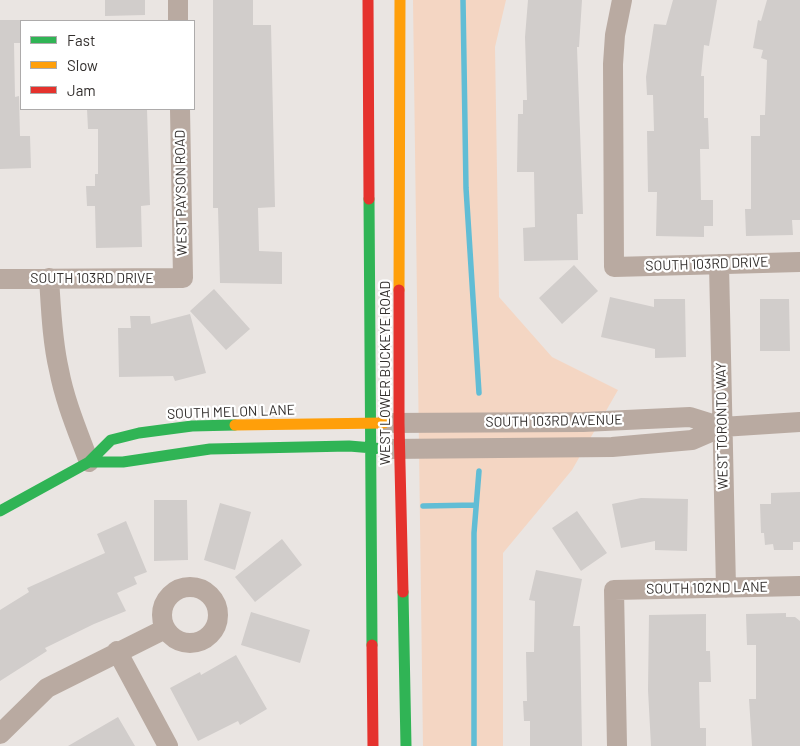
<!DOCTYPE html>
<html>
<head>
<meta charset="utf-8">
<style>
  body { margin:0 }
  #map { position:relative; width:800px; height:746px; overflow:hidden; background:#eae5e2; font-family:Barlow,sans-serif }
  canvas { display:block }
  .legend { position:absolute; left:20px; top:20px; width:175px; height:90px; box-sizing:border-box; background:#fff; border:1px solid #adabab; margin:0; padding:6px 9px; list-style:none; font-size:15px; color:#322e2c }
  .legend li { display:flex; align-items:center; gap:10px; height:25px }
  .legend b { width:25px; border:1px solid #adabab }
</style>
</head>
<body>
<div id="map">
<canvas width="800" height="746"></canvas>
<ul class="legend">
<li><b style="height:6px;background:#30b455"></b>Fast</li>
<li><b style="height:6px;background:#ff9f0a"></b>Slow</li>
<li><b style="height:6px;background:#e5322d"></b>Jam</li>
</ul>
</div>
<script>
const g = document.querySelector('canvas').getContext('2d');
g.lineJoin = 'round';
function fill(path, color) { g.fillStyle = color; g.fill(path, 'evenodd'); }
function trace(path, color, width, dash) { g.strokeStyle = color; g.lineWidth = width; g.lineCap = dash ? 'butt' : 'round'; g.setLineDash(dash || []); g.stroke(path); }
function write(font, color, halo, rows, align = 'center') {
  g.font = font + ' Barlow,sans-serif'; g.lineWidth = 4.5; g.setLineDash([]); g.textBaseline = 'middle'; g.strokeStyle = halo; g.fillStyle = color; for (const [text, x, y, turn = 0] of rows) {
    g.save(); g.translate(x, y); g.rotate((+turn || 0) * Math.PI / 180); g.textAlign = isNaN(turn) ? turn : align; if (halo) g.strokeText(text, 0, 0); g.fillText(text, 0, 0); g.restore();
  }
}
fill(new Path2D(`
  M413,0h93l-11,47 4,250 53,60 66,33 -46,80 -69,83v193h-80z`), '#f4d6c3');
trace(new Path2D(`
  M463,0l3,188 13,205
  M423,506l53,-1
  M474,746v-213l5,-62`), '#61bdd5', 5.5);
fill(new Path2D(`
  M105,0h40v15l-40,1z
  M213,0h40v25h18l4,182 -17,1 1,43 23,1v32l-62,-1 -2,-75h-5z
  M528,0h54l-3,47h-2l6,167h-6l1,46 -54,1 -1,-33 12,-1 -1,-55h-17l1,-58h5v-14h4l-2,-63z
  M673,0h44l-8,46 -5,-1 -3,31h3v42h4l1,31h-9l1,51h12v26h-9v11l-48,-1 1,-44h-9l-1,-61h7l-1,-36h-6l-1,-18 8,-53 12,1z
  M767,0h33v220h-8l1,15 -47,1 -1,-27h6v-73h9v-21h5l2,-55 -6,-2 2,-8 -10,-2 5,-28 3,1z
  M0,20h20l1,23h-7l1,54 4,-1 1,40h10l1,32 -31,1z
  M87,109h60l3,96 -9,1 1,41 -46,1 -1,-42h-8l-1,-20h9v-12h3v-45h-10z
  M574,265l24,26 -36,33 -23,-26z
  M214,289l36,40 -24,21 -36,-39z
  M610,297l44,10v-8h31l1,58 -31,1v-9l-54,-12z
  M760,299h29l1,52h-30z
  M190,314l16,59 -31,8 -2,-5 -54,1 -1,-49h13l-1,-12h20l1,8z
  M800,492v50h-7v8h-19l-1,-6 -8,1 -1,-12h-3l-1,-29h11v-11z
  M641,498l47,1 -1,52 -32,-1v-9l-34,7 -9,-44z
  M154,500h33l1,60 -34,1z
  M220,503l31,9 -16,58 -31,-10z
  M577,511l30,42 -26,18 -29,-43z
  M126,521l21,51 -13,5 3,7 -20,9 9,18 -32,13 -49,24 2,3 -47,30v-71l29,-18 -2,-4 78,-35 -8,-19z
  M282,539l20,26 -47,37 -20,-25z
  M536,570l46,9 -9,47h7l2,120h-52v-25h-6l-1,-20h4l-1,-49h8l1,-51 -6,-1z
  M251,612l59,18 -10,33 -59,-18z
  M786,613v4h9l5,4v125h-48l-3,-47h7v-54h-9l-1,-31z
  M706,614v37h4l1,31h-12l1,46h6v18h-55l-3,-56 1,-75z
  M236,655l31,54 -27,16 -2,-4 -40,20 -28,-53 30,-16 1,3z
  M118,717l17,29h-67z`), '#d1cdcb');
trace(new Path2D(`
  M178,0v21
  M622,0l-7,35 -2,29 1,203 186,-5
  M719,264l7,324
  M49,278c2,30 3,62 10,92 6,32 19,62 30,92
  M0,279l183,-1 -3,-169
  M386,423l197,-1 107,-5 32,10
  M388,449l224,-2 80,-7 30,-13 78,-5
  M162 615a28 28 0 1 1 56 0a28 28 0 1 1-56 0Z
  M117,651l51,95
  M0,734l47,-46 118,-59
  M617,746l-3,-156 186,-4`), '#b9aaa1', 20);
trace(new Path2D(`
  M369,199l3,446
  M89,462h34l87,-13 139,-3 36,3
  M0,511l89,-49 22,-22 28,-7 53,-7 43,-1
  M403,592l3,154`), '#30b455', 11);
trace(new Path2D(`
  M399,290l1,-290
  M235,425l149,-2`), '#ff9f0a', 11);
trace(new Path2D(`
  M368,0l1,199
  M399,290v133l4,169
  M372,645l1,101`), '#e5322d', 11);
write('14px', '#322e2c', '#fff', [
  ["WEST PAYSON ROAD",181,193,-91],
  ["SOUTH 103RD DRIVE",707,264,-2],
  ["SOUTH 103RD DRIVE",92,278],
  ["WEST LOWER BUCKEYE ROAD",385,373,-90],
  ["SOUTH MELON LANE",231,412,-2],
  ["SOUTH 103RD AVENUE",554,421,-1],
  ["WEST TORONTO WAY",722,426,-91],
  ["SOUTH 102ND LANE",707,588,-1]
]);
</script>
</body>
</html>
